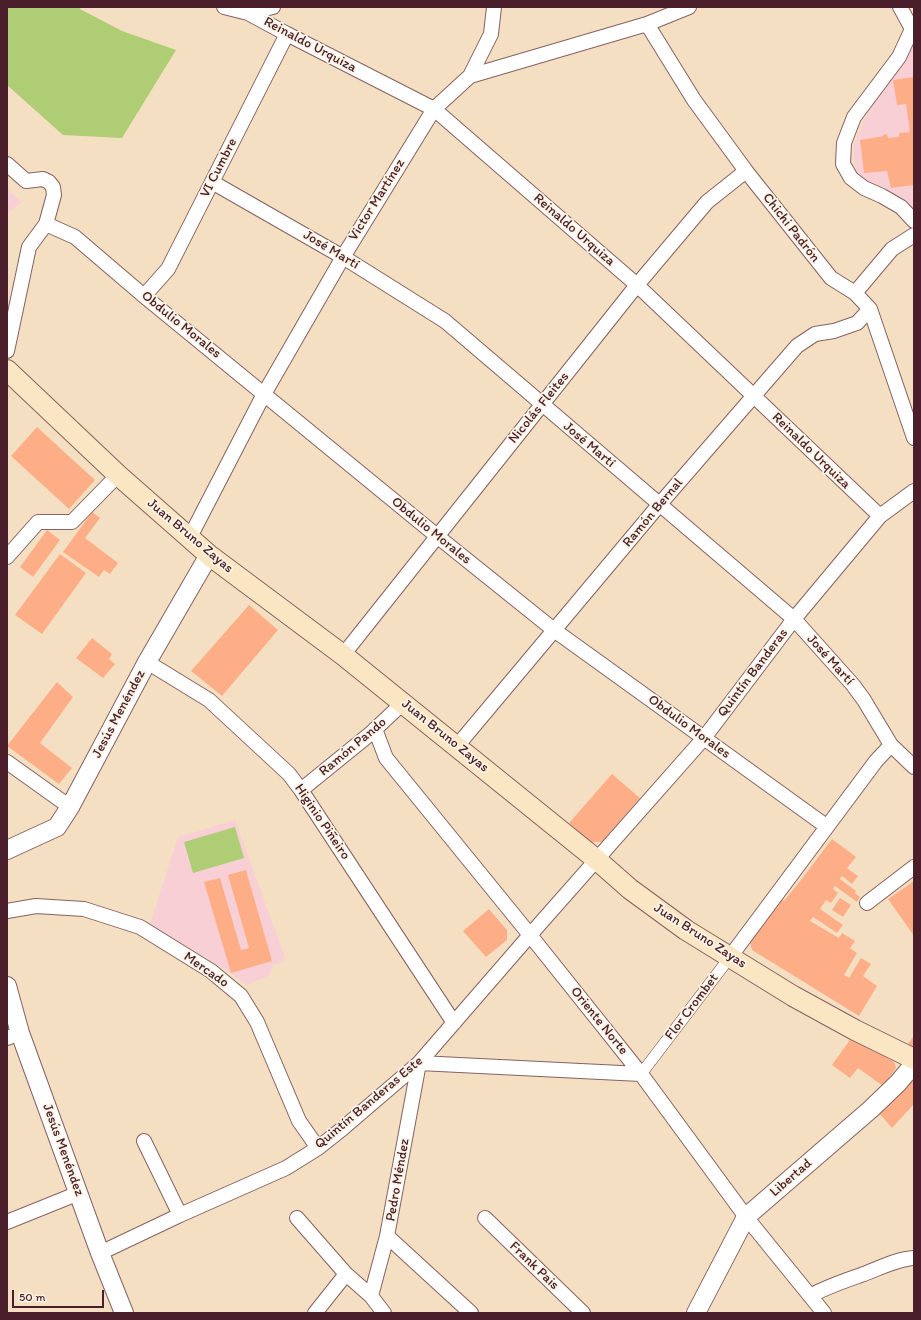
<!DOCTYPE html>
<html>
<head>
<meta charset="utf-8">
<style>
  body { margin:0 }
  #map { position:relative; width:921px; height:1320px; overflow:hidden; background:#f5dfc3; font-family:Itim,sans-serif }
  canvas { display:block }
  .frame { position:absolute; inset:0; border:8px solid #4a1f2b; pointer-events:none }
  .scale { position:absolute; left:12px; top:1290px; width:92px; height:18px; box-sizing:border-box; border:2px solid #4a1f2b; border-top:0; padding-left:5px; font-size:12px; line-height:14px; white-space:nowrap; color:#4a1f2b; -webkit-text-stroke:3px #fcf5e5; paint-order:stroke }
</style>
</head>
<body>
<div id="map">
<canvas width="921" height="1320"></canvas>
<div class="frame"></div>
<div class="scale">50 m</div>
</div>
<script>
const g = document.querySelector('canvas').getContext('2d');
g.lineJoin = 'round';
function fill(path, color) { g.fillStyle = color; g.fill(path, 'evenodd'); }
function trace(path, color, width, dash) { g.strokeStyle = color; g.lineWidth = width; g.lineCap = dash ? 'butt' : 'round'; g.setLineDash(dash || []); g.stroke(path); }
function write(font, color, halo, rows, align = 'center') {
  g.font = font + ' Itim,sans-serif'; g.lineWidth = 3.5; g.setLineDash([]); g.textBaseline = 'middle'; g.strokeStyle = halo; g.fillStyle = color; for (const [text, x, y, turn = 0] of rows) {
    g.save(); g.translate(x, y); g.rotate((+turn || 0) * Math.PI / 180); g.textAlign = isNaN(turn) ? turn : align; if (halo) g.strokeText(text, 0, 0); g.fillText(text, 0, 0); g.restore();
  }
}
fill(new Path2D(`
  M914,40v170l-3,-4 -37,-22 -18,-9 -3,-28 11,-27z
  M7,189l15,13 -15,11z
  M235,820l51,140 -13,5 -4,11 -23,9 -15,-12 -81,-49 28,-87z`), '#f7cfd5');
fill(new Path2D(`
  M7,7h74l-1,2 42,22 54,19 -54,88 -59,-3 -56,-50z
  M235,827l9,31 -51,15 -9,-31z`), '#afcd74');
fill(new Path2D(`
  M914,77v108l-23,3 -4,-17 -23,2 -4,-33 24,-4 -1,-1 4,-1 1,4 11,-1v-4l11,-1 -4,-28 -9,1 -4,-25z
  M37,427l58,53 -26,29 -58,-53z
  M92,512l8,6 -15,20 33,25 -8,11 -6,-4 -5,7 -36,-25z
  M47,530l13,10 -27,37 -13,-10z
  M60,554l26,19 -44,61 -27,-19z
  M249,605l29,25 -56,66 -31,-25z
  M92,638l20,16 -3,5 6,5 -12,14 -27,-20z
  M57,682l16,15 -33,46 32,25 -13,16 -52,-38z
  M612,774l28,24 -38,44h-11l-22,-19z
  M832,839l24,18 -9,11 11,8 -6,8 -10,-8 -2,3 16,12 -1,2 5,4 -3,5 -22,-16 -2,3 5,4 -7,10 -5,-3 -6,9 23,16 -6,8 -24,-16 -3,4 29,17 3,-5 13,8 -5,7 7,5 -13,22 5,3 12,-20 10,6 -8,12 14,10 -18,30 -107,-66 -2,-8 32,-42 2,1 17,-21z
  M246,870l26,91 -41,12 -27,-91 16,-4 21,72 8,-2 -21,-73z
  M914,881v55l-26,-37z
  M840,898l11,7 -8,12 -11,-7z
  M489,909l18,21v10l-21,17 -23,-26z
  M914,1036v11l-2,2 -5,-4z
  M852,1037l42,25 2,6 -13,18 -25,-18 -8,10 -18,-13z
  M914,1080v24l-22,24 -13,-15z`), '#feae87');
const pedestrian = new Path2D(`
  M641,1074l89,-117`);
const minor = new Path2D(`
  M224,7l24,6 39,21 147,75 203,176 243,231
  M900,7l12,22 -13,28 -45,60 -10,26 -1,21 8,14 13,10 18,8 19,11 13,14
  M248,13l25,-6
  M647,24l47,76 52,71 85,107 24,15 15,16 44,129
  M470,76l21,-42 3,-27
  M7,164l19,17 17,-2 6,3 4,5 1,8 -8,29 -17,23 -22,104
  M212,182l131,75 102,64 349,298 59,66 11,15 27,45 23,22
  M46,224l29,13 69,59 293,240 117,94 272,196
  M855,293l37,-44 22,-14
  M144,296l24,-27 119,-235
  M190,537l74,-143 79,-137 91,-148 36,-33 177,-52 42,-17
  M7,557l31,-35h34l46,-47
  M343,655l294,-370 70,-83 39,-31
  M147,662l62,38 80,74 12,16 153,233
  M375,729l11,29 144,177 111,139 105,143 78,96
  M457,746l202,-241 138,-159 18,-12 19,-3 23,-8 13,-14
  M7,762l63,45
  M301,790l69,-56 33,-31
  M867,903l47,-36
  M7,911l29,-5 48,3 56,18 71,44 30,25 16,26 42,99 19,27
  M730,957l146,-196 15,-16
  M7,1038l13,-5
  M144,1141l36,74
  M297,1218l49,56 25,22 13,17
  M485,1218l98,95
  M7,1222l72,-29
  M387,1236l84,77
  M100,1253l80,-38 106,-47 32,-20 24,-19 77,-66 111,-128 174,-197 90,-119 86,-103 34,-25
  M371,1296l16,-60 32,-173 222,11
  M810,1296c16,-9 34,-15 51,-21 17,-6 35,-16 53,-17
  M315,1313l31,-39`);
const tertiary = new Path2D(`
  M7,850l50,-23 13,-20 77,-145 62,-107
  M7,986l13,47 80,220 24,60
  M696,1313l50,-96 125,-108 27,-26 16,-19`);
const secondary = new Path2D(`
  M7,370l111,105 91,80 134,100 254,205 33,29 56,41 107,66 62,34 59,29`);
trace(pedestrian, '#866260', 12);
trace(minor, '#866260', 16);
trace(tertiary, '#866260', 20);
trace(secondary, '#866260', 22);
trace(pedestrian, '#fff', 11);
trace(minor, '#fff', 14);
trace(tertiary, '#fff', 18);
trace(secondary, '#fbe6c4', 20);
write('14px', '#4a1f2b', '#fcf5e5', [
  ["Reinaldo Urquiza",310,45,28],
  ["VI Cumbre",219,168,-63],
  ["Victor Martínez",377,200,-58],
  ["Chichi Padrón",791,228,52],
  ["Reinaldo Urquiza",574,230,41],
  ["José Martí",331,250,31],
  ["Obdulio Morales",181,325,39],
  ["Nicolás Fleites",539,408,-51],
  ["José Martí",589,445,40],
  ["Reinaldo Urquiza",811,451,44],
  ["Ramón Bernal",653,513,-50],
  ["Obdulio Morales",431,531,39],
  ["Juan Bruno Zayas",190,536,40],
  ["José Martí",830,660,48],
  ["Quintín Banderas",753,673,-53],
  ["Jesús Menéndez",119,714,-62],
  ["Obdulio Morales",689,727,36],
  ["Juan Bruno Zayas",445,736,39],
  ["Ramón Pando",353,747,-40],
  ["Higinio Piñeiro",322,822,56],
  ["Juan Bruno Zayas",700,936,33],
  ["Mercado",206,970,35],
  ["Flor Crombet",692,1007,-53],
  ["Oriente Norte",599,1021,51],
  ["Quintín Banderas Este",369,1103,-40],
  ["Jesús Menéndez",63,1150,70],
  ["Libertad",791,1178,-41],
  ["Pedro Méndez",398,1180,-80],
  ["Frank Pais",534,1266,44]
]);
</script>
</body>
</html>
